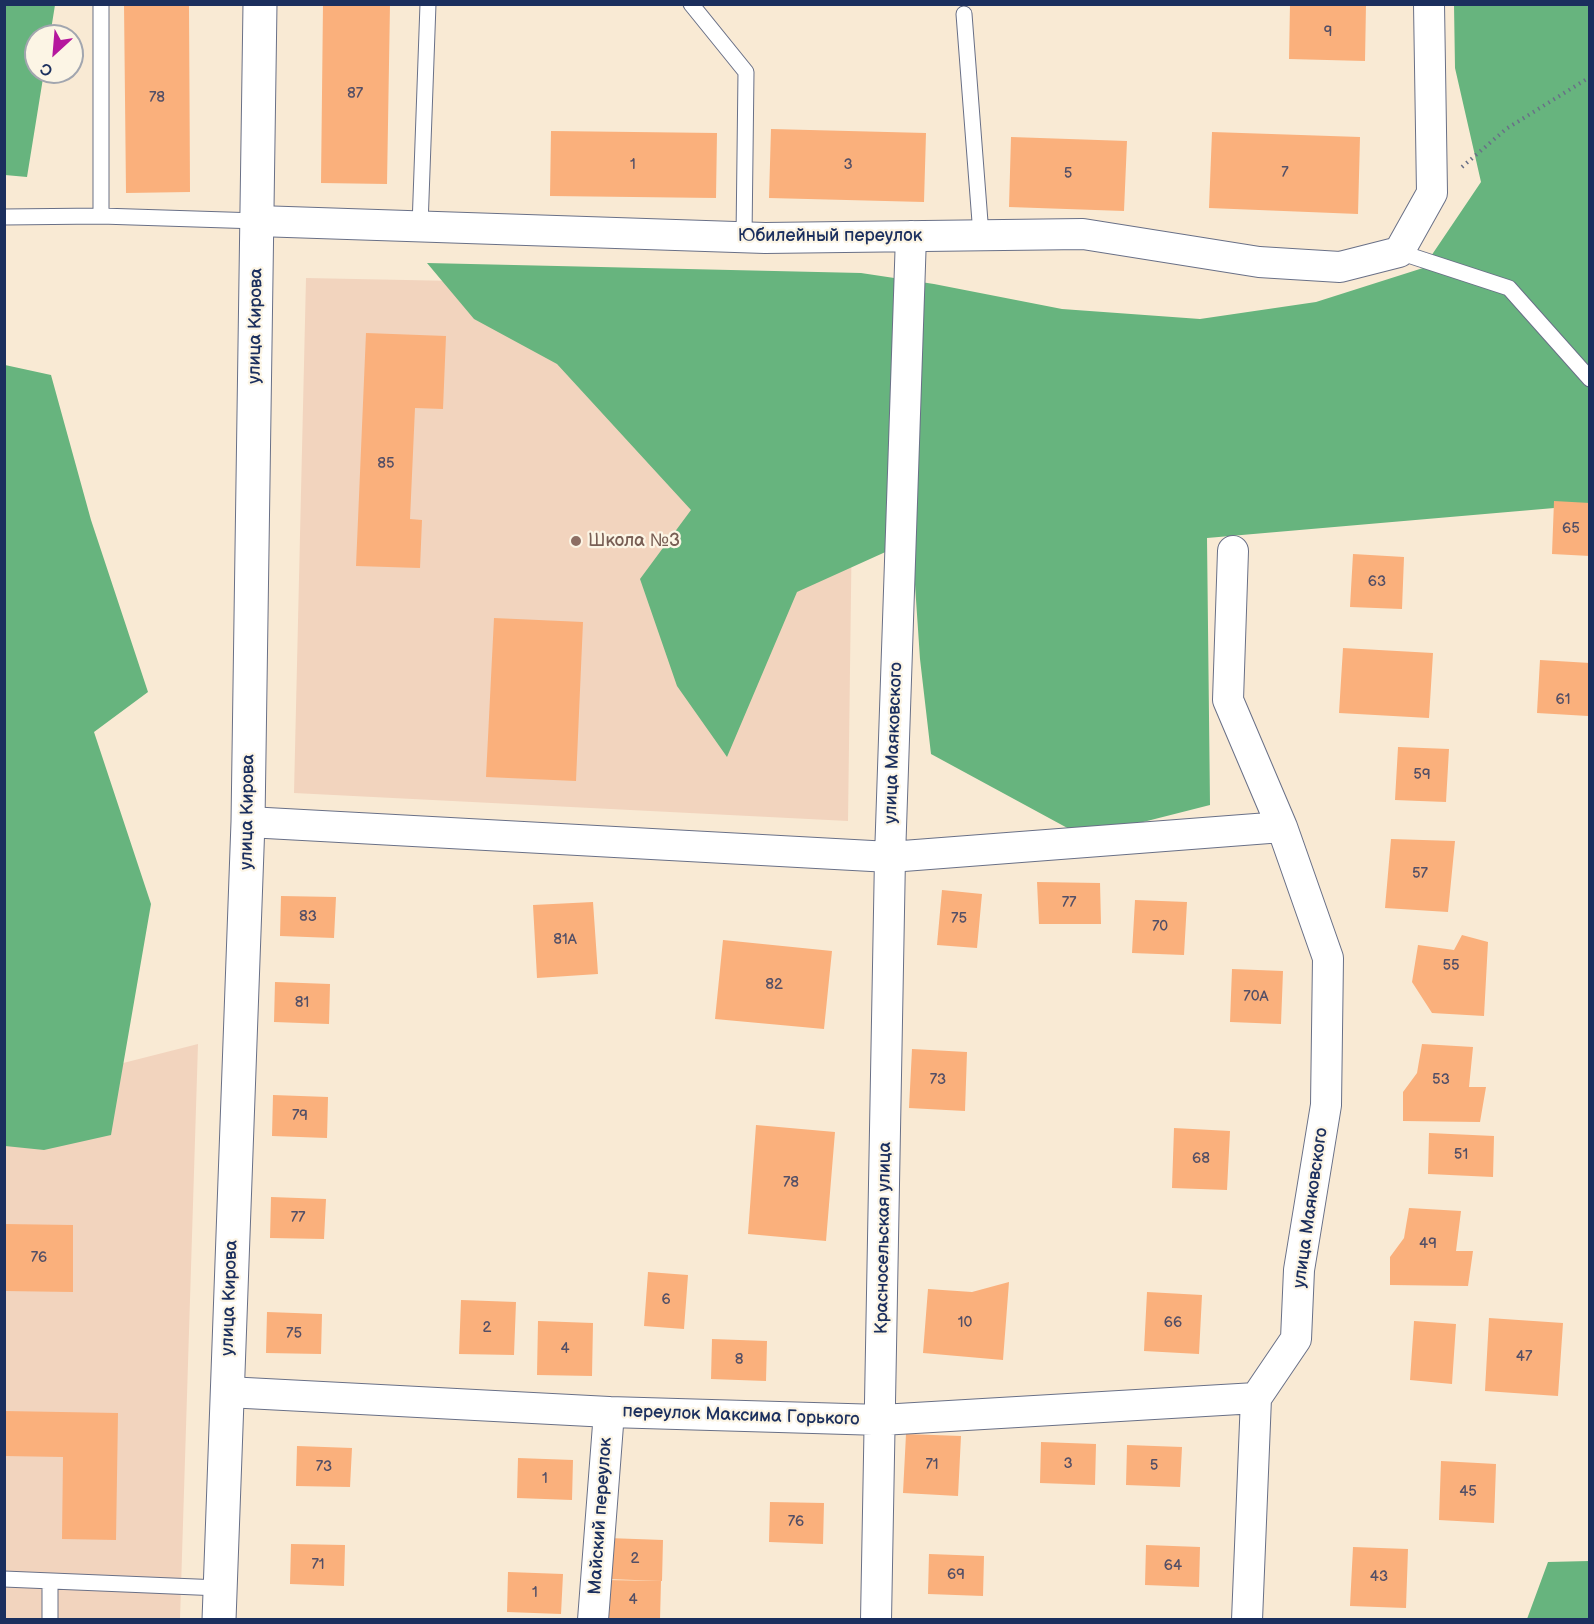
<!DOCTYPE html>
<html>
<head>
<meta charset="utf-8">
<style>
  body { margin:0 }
  #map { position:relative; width:1594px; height:1624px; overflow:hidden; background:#f9ead4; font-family:"Balsamiq Sans",sans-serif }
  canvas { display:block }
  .frame { position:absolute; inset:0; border:6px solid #1b2f5e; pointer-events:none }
  .north { position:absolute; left:24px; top:24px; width:60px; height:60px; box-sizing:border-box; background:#fcf5e5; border:2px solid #a2a6af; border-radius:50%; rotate:206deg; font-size:16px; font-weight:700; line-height:24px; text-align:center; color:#1b2f5e }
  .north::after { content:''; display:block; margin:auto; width:21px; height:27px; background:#b5179e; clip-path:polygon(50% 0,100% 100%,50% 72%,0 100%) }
</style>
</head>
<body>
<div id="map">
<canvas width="1594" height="1624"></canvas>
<div class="frame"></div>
<div class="north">С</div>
</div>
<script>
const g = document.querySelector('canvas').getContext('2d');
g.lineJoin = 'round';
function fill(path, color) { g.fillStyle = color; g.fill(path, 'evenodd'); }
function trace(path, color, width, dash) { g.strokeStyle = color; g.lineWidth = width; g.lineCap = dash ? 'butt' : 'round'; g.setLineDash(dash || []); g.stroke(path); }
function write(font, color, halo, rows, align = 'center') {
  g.font = font + ' "Balsamiq Sans",sans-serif'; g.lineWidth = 4.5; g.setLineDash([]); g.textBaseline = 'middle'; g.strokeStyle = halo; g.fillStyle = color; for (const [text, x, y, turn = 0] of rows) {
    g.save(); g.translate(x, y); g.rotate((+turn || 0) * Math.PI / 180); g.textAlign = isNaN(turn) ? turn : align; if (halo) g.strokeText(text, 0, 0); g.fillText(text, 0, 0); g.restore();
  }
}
fill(new Path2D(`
  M306,278l549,11 -7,532 -554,-28z
  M198,1044l-18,575 -175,1v-527z`), '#f2d4be');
fill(new Path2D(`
  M5,4l50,1 -5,31h-14v36h8l-17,105 -22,-2z
  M1454,5h135v500l-382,33 3,267 -126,32 -153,-83 -11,-95 -8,-119 -115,52 -70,165 -50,-71 -37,-107 51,-69 -134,-146 -83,-45 -47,-56 434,10 73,11 128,25 138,10 116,-17 107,-34 58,-86 -26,-114z
  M5,365l46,10 40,145 57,172 -54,40 57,172 -40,231 -67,15 -39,-4z
  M1589,1561v58h-62l21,-57z`), '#67b47e');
fill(new Path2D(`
  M124,4h65l1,188 -64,1z
  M323,4h67l-3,180 -66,-1z
  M1290,4h76l-1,57 -76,-2z
  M771,129l155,4 -2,69 -155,-4z
  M551,131l166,2 -1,65 -166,-2z
  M1212,132l148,5 -2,77 -149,-6z
  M1011,137l116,4 -3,70 -115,-4z
  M366,333l80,3 -3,73 -28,-1 -5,111 12,1 -2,48 -64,-2z
  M1554,501l36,2v53l-38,-2z
  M1353,554l51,3 -2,52 -52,-2z
  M494,618l89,4 -7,159 -90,-4z
  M1343,648l90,5 -4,65 -90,-5z
  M1540,660l50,3 -2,53 -51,-3z
  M1398,747l51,2 -3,53 -51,-2z
  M1391,839l64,2 -7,71 -63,-4z
  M1037,882l63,1 1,41h-62z
  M942,890l40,4 -5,54 -40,-3z
  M281,896l55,1 -2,41 -54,-2z
  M1135,900l52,2 -3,53 -52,-2z
  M593,902l5,72 -61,4 -4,-73z
  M1462,935l26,7 -4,74 -52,-3 -20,-31 6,-37 36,5z
  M723,940l109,11 -8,78 -109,-10z
  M1232,969l51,2 -2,53 -51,-2z
  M275,982l55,2 -1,40 -55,-2z
  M1422,1044l51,3 -4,40h17l-6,35 -77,-1v-29l14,-19z
  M912,1049l55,3 -2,59 -56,-3z
  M273,1095l55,2 -1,41 -55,-2z
  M756,1125l79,7 -9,109 -78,-7z
  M1174,1128l56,3 -3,59 -55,-2z
  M1429,1133l65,3 -1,41 -65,-3z
  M271,1197l55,2 -2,40 -54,-1z
  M1409,1208l52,3 -5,40h17l-5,35 -78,-1v-28l14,-19z
  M4,1224l69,1v67l-69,-1z
  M648,1272l40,3 -4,54 -40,-3z
  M1009,1282l-6,78 -80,-7 5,-64 44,3z
  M1147,1292l55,3 -3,59 -55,-3z
  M461,1300l55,2 -2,53 -55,-1z
  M267,1312l55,2 -1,40 -55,-1z
  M1489,1318l74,5 -5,73 -73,-5z
  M538,1321l55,2 -1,53 -55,-1z
  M1414,1321l42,3 -4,60 -42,-4z
  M712,1339l55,2 -1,40 -55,-2z
  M4,1411l114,2 -2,127 -54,-1 1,-82 -59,-1z
  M906,1434l55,2 -3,60 -55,-3z
  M1041,1442l55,2 -1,41 -55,-2z
  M1127,1445l55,2 -2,40 -54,-2z
  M297,1446l55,2 -2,39 -54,-1z
  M518,1458l55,2 -1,40 -55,-2z
  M1441,1461l55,3 -2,59 -55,-3z
  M770,1502l54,1 -1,41 -54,-2z
  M608,1538l55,2 -1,41 -55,-2z
  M291,1544l54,1 -1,41 -54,-2z
  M1146,1545l54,2 -1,40 -54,-2z
  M1353,1547l55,2 -2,59 -56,-2z
  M929,1554l55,2 -1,40 -55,-2z
  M508,1572l55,2 -2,40 -54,-2z
  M606,1580l55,1 -1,39h-55z`), '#fab07c');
const lane = new Path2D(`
  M691,4l55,68 -2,165
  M964,14l17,221
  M101,216v-212
  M4,217l97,-1 157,5
  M420,226l8,-222
  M1399,252l110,36 81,91
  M4,1579l216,9
  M50,1620v-39`);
const street = new Path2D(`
  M258,221l507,17 318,-4 176,28 81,5 59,-15 33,-59 -3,-189
  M911,236l-21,621 392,-30 46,131 -2,147 -27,165 -3,69 -40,59 -9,222
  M1233,551l-5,149 54,127
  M248,822l642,35 -14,763
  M227,1392l382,20 272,8 375,-22
  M593,1620l16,-208`);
const secondary = new Path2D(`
  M219,1620l29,-798 12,-818`);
trace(lane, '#697087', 17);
trace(street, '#697087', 32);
trace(secondary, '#697087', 35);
trace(new Path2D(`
  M1462,167l44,-38 84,-52`), '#697087', 4, [1.5, 4.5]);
trace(lane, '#fff', 15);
trace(street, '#fff', 30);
trace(secondary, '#fff', 33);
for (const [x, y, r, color] of [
  [576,541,6,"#8d6e63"]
]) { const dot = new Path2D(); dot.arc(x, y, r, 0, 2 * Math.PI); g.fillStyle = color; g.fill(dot); trace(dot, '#fcf5e5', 2); }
write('15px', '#534f66', null, [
  ["9",1328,32],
  ["87",355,94],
  ["78",157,98],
  ["1",633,165],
  ["3",848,165],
  ["7",1285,173],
  ["5",1068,174],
  ["85",386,464],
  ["65",1571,529],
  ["63",1377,582],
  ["61",1563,700],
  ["59",1422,775],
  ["57",1420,874],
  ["77",1069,903],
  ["83",308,917],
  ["75",959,919],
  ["70",1160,927],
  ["81А",565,940],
  ["55",1451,966],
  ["82",774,985],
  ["70А",1256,997],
  ["81",302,1003],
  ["73",938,1080],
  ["53",1441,1080],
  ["79",300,1116],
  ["51",1461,1155],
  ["68",1201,1159],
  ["78",791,1183],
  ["77",298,1218],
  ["49",1428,1244],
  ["76",39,1258],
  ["6",666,1300],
  ["10",965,1323],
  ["66",1173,1323],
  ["2",487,1328],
  ["75",294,1334],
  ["4",565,1349],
  ["47",1524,1357],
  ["8",739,1360],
  ["3",1068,1464],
  ["71",932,1465],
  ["5",1154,1466],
  ["73",324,1467],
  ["1",545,1479],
  ["45",1468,1492],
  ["76",796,1522],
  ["2",635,1559],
  ["71",318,1565],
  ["64",1173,1566],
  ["69",956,1575],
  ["43",1379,1577],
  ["1",535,1593],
  ["4",633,1600]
]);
write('18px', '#1b2f5e', '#fcf5e5', [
  ["Юбилейный переулок",830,236],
  ["улица Кирова",256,326,-89],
  ["улица Маяковского",894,743,-88],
  ["улица Кирова",248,812,-89],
  ["улица Маяковского",1311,1208,-82],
  ["Красносельская улица",884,1238,-89],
  ["улица Кирова",230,1298,-88],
  ["переулок Максима Горького",741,1416,2],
  ["Майский переулок",601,1516,-86]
]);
write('18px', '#785e54', '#fcf5e5', [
  ["Школа №3",588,541]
], 'left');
</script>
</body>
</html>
